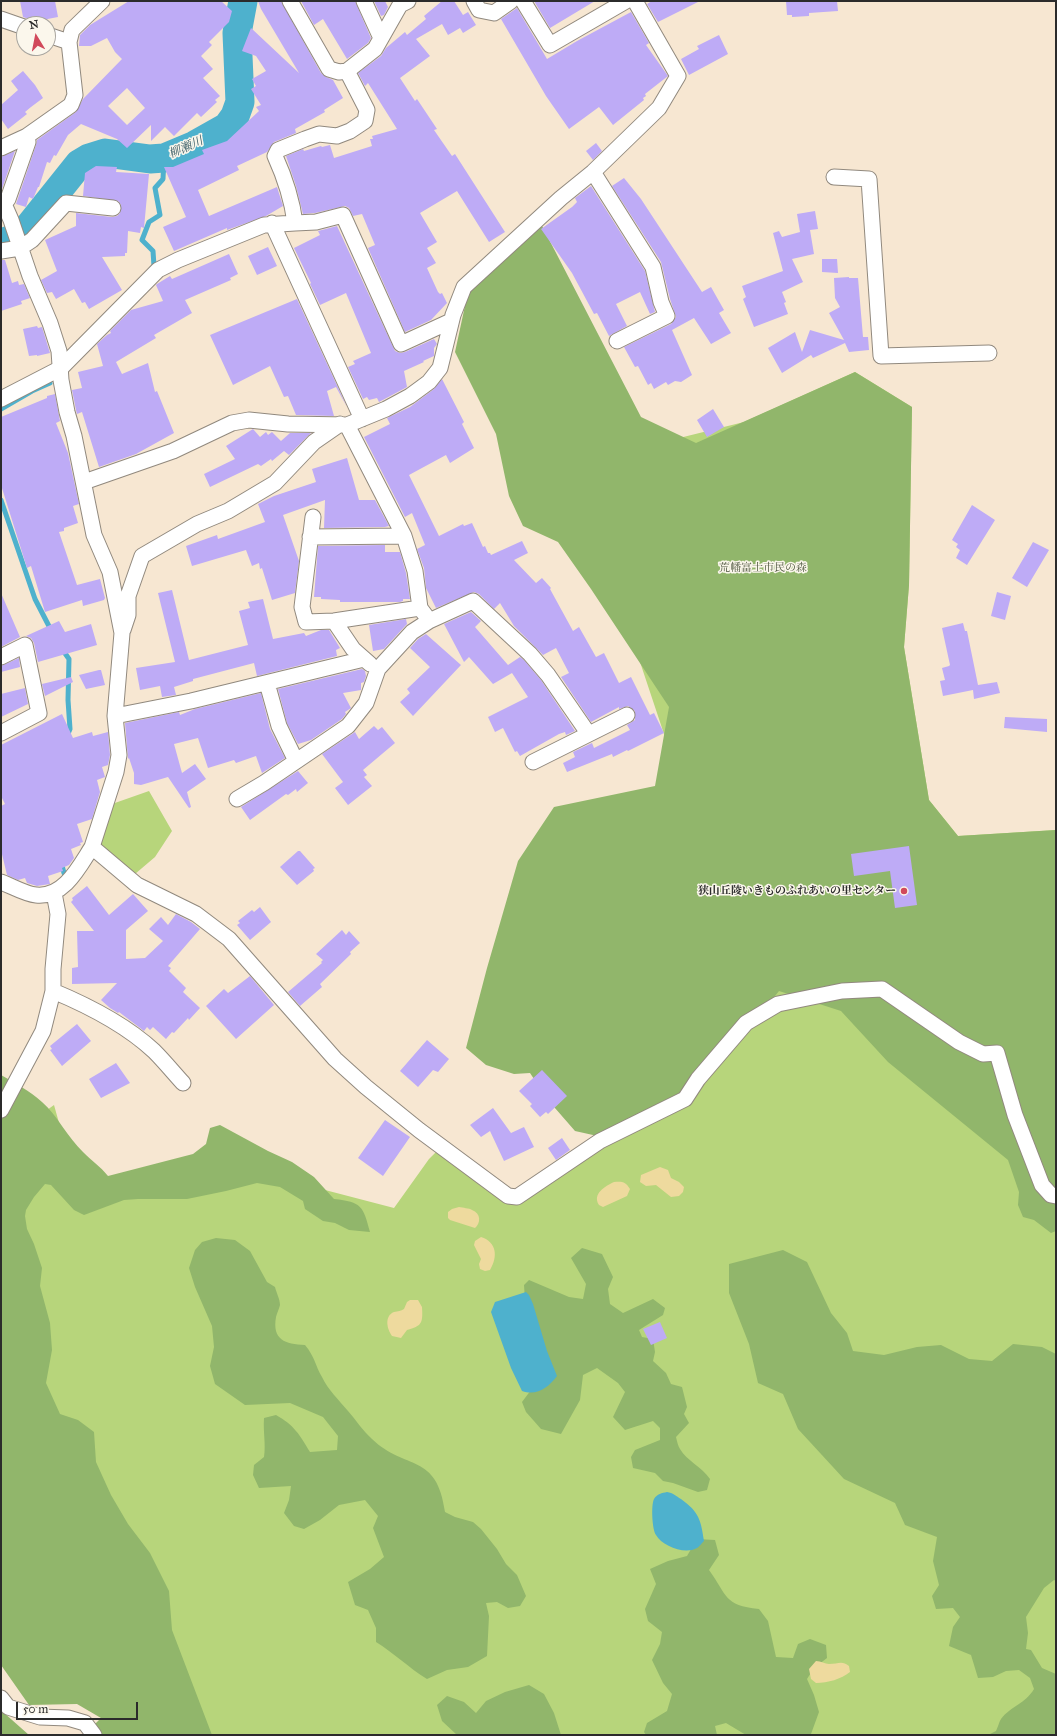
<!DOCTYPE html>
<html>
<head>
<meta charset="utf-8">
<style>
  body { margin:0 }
  #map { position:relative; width:1057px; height:1736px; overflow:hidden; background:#f7e7d2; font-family:"IM FELL Great Primer",serif }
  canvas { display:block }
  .frame { position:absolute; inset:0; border:2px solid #2b2b2b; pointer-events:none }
  .north { position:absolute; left:16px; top:16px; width:40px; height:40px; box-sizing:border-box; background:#fbf7ec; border:1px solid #a8a59f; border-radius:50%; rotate:350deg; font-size:11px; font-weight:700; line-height:16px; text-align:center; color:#2b2b2b }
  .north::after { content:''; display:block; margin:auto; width:14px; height:18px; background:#d1495b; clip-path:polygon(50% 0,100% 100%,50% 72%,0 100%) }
  .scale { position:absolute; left:16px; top:1702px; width:122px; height:18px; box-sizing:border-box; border:2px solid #2b2b2b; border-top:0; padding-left:5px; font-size:12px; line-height:14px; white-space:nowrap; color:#2b2b2b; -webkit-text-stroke:3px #fbf7ec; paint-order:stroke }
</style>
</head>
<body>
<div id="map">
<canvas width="1057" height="1736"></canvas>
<div class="frame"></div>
<div class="north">N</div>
<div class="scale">50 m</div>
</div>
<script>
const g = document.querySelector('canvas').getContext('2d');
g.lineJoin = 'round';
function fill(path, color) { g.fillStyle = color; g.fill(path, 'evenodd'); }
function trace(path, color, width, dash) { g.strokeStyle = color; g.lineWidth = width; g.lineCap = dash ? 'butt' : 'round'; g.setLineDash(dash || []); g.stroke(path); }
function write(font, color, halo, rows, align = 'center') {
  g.font = font + ' "IM FELL Great Primer","Noto Serif JP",serif'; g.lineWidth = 3; g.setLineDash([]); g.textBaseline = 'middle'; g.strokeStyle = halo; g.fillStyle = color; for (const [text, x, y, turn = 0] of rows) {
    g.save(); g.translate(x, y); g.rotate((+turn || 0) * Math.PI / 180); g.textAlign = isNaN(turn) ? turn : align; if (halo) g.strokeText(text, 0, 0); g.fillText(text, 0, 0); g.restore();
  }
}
fill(new Path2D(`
  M855,372l57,35 -3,178 -5,62 25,153 29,36 98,-6v905h-903l-152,-92v-500l53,-38 23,82 168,-38 57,35 92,24 35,-49 12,-12 67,49 92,-55 89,-332 -115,-345 170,-42z
  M149,791l23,40 -17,26 -20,17 -36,-31 13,-39z`), '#b7d57b');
fill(new Path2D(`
  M540,222l101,195 55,26 159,-71 57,35 -3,178 -5,62 25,153 29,36 98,-6v401l-5,2 -17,-13 -11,-3 -5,-12 1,-13 -11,-32 -120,-98 -47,-51 -62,-20 -59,74 -43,32 -75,40 -27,-6 -27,-31 -18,-27 -16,1 -28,-9 -20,-17 21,-80 31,-107 36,-54 101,-21 14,-79 -78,-118 -33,-47 -35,-16 -14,-30 -13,-62 -41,-82 13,-60z
  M1,1075c14,8 29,16 41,27 15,13 26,36 41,50 9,9 17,14 25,24l85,-22 13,-10 4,-16 10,-3 48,26 24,11 22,15 20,22c28,3 29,7 36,33l-21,-2 -14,-7 -12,-2 -18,-12 -2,-8 -23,-14 -23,-4 -31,8 -39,8h-49l-14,1 -40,15 -10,-5 -23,-25 -6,-1 -11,13 -8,13 -1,6 2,13 7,15 8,24 -2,18 10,37 2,27 -6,33 14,31 18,6 16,12 2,30 15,33 17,29 22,29 19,38 3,39 40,105h-128l17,-17 -24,-14 -48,1 -28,-40z
  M216,1238l19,2 15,11 17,31 8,5c1,5 5,12 5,18 -1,4 -3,8 -4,12 -4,23 9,27 29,28 10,12 10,20 17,32 6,13 17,23 26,34 8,9 15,20 24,28 33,32 65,13 73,73l10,5 18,5 8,7 16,20 9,15 11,11 9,21 -6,10 -12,2 -11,-6 -11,1 3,13 -2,40 -19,11 -21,3 -20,9c-18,-11 -33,-26 -51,-37v-14l-8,-18 -13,-5 -7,-23 22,-13 14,-12 -11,-29 5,-12 -13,-16 -26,5 -19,15 -16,9 -10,-3 -10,-13 5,-13 2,-14 -32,2 -6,-13 1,-10 10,-8c2,-13 -1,-25 0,-39l12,-3c18,10 24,20 34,37l27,-2 1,-14 -15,-19 -33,-14 -45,2 -30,-21 -5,-18 4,-19 -2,-21 -17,-39 -6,-19 6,-18 7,-8z
  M582,1248l20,6 11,23 -5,12 2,15 13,9 30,-14 12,9 -2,7 -24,15 3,7 11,2 2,13 -2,9 13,12 5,11 11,3 5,20 -3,7 5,9 -13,14c1,4 2,9 4,12 7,12 21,17 30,30l-3,11 -9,2 -25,-9 -10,-2 -8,-8 -22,-5 -2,-11 4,-7 25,-10v-12l-7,-7 -28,9 -12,-13 12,-25 -7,-9 -21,-15 -14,7 -3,25 -19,34 -20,-5 -15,-17 -4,-10 9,-12 -7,-105 5,-5 40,17 14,2 3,-15 -15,-26z
  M783,1250l24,12 24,51 16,20 6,18 31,4 33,-8 24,-2 28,14 23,2 21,-17 29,3 14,7v227l-2,-1 -10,8 -18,29 2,16 -2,16 5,1 11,18 14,6v61h-68l8,-4c2,-4 3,-9 5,-12 10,-13 24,-15 33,-30l-4,-11 -11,-8 -13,1 -13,6 -15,1 -7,-23 -22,-9 4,-19 7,-10 -7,-9 -17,1 -4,-13 7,-11 -6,-24 4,-24 -32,-12 -10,-22 -51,-24 -46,-50 -15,-35 -25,-11 -9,-39 -20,-51v-29z
  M697,1539l18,1 4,15 -10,15c19,26 14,35 50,39l9,12 8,36 17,1 5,-14 12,-5 16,6 1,13 -13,10 -7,11 7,16 5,17 -8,22 -65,1 -20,-12 -11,3 2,9h-71l-2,-3 3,-9 20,-12 5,-17 -9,-11 -11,-23 8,-16 2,-12 -14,-11 -3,-12 11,-25 -6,-15 18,-8 19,-5z
  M529,1685l15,9 10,19 7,22h-104l-15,-14 -5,-16 10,-9 17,6 12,11 10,-12 19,-9z
  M1,1709l2,3 26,23h-28z`), '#91b66b');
fill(new Path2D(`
  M660,1167l8,3 3,8 8,4 5,5 -1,5 -4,4 -8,1 -15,-12 -10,1 -6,-4 1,-7z
  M614,1182c8,-1 12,0 16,7l-3,7 -24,11 -4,-2c-7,-11 6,-19 15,-23z
  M459,1207c4,1 10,1 13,3 9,3 9,13 3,18l-25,-8 -2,-2v-6l4,-3z
  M481,1237c16,5 17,20 9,33l-5,1 -5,-2 -1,-5 2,-5 -7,-14 1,-4z
  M410,1300h8l4,7c1,16 0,19 -15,23l-6,8 -9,-2c-5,-7 -8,-20 2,-24 4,-1 7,-1 10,-3l3,-7z
  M816,1661c5,0 9,3 13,3 9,0 13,-4 20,2l1,6c-9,7 -22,11 -34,11l-5,-4 -2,-10z`), '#eeda9e');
fill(new Path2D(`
  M526,1292l3,3 4,9 14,47 10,25c-9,12 -20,20 -35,15l-11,-23 -20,-56 4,-10z
  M667,1492c6,1 9,4 14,7 18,13 20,21 23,42 -2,2 -5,6 -7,7 -12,7 -35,-2 -41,-13 -4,-6 -5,-30 -2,-36 3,-5 8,-6 13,-7z`), '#4eb1cd');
trace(new Path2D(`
  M151,269l3,-3 -1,-15 -11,-11 7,-18 11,-7 -5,-27 8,-9 1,-21
  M1,409l31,-18 18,-8
  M1,500l34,99 17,33
  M62,649l7,10 -1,41 2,29 -3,7
  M61,862l3,11`), '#4eb1cd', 5);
trace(new Path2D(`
  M1,243l9,-3 17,-11 52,-65 10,-6 16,-5 45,6 14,-1 31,-13 32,-18 8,-11 5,-14 -3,-69 6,-32`), '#4eb1cd', 29);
fill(new Path2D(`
  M20,1h35l3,16 -26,5v-2l-9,-3z
  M129,1h92l11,10 -3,11 -20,20 3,3 -11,11 12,13 -10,9 17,18 -5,4 2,2 -16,15 -4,-4 -23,23 -9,-9 -14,14v-16l-24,23 -10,-9 -36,-15 -13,11 -12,21 -2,-1 -4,8 -3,-1 -8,25h-1l-5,12 -4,-2 -3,10 -10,-3 20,-59 1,-5 39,-28 7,-13 39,-40 -7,-7 -8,-14 -16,8h-12l1,-11 10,-10zM127,88l18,20 -18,17 -19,-19z
  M258,1h23l40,72 5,4 7,3 10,18 -19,12 1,2 -30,17 1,4 -22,9 -7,10 -30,14 2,4 -41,20 11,26 68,-29 6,19 -17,10 -39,14v-2l-53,23 -11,-24 23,-10 -22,-50h9l31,-13 -2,-4 25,-9 32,-30 -3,-4 5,-2 -10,-16 5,-3 -4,-7 14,-8 -10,-15 -14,-5 9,-23 48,45 -38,-64z
  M301,1h54l16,37 -3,5 -21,16 -24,-40 -9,6z
  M374,1h11l3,6 -4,8 -3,1z
  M442,1h12l9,14 5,-3 8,13 -13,8 -3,-5 -12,7 -6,-11 -26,15 14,17 -30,22 15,23 2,-2 20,30 -3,1 18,26 3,-2 50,78 -16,10 -32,-51 -37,22 17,29 -10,6 9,15 -9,5 11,24 2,2 2,-1 5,10 -16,17 -26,12 -37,-84 7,-3 -13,-31 -9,2 -4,-8 -4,-2 -30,7 -12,1 -7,-28 -10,-30 17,-7 1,2 17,-5 1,1 8,-2 4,13 38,-12 -2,-7h3l-1,-3 25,-7 -29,-46 -3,3 -7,-13 23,-17 5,-8 19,-16 2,3 19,-16 -2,-3z
  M534,1h61l-45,27z
  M652,1h48l-42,21 -11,-18z
  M786,1h51l1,10 -29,2v3l-17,1v-2h-5z
  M517,8l30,51 30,-18 54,-29 18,31 -3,2 22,31 -23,18 1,2 -3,2 1,2 -31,25 -14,-18 -30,22 -23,-33 -45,-77z
  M719,35l9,19 -39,21 -8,-16 18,-10 -2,-3z
  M23,71l12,14 8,13 -12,9 -6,5 2,2 -19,15 -7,-10v-14l17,-15 -7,-9z
  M596,143l6,8 -9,9 -7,-9z
  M15,151l-14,41v-35z
  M96,166l21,1 -1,5 33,2 -5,54 -3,-1 -1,6 -12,-2 -1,22h-2v3l-23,1 20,33 -33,19 -4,-7 -3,1 -8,-14 -18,10 -4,-7 -5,1 -6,-13 16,-9 -12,-31 31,-14v-13l36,4 5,-1 3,-3 1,-8 -3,-4 -35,-5 2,-23z
  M624,178l17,21 61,93 9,-5 13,23 -5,3 12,20 -20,11 -17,-26 -22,12 20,45 -11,7 -6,-1 -7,4 -2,-3 -12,7 -3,-6 -3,2 -10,-19 -3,1 -11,-20 47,-23 5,-7 -6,-18 -9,-37 -49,-76z
  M591,186l54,85 10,41 -5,2 -10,-22 -24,12 11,22 -18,10 -12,-23 -3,1 -22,-41 -31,-44 31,-22 5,-5 -2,-4z
  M815,211l3,18 -8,1 4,24 -22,5 11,23 -21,10 4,10 -2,1 4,11 -34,13 -11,-28 3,-2 -4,-11 41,-15 -10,-38 6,-2 3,6 18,-5 -3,-18z
  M337,226l58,125 5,2 5,-1 29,-13 3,5 -3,4v8l-11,5 1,1 -20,9 3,16 -28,15 -2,-4 -8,2 -2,-3 -4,2 -15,-32 7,-3 -2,-3 18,-8 -25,-60 -26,12 -10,-21 1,-1 -17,-35 26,-13 -2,-4z
  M268,247l9,19 -20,9 -9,-19z
  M229,254l9,20 -8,4 1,2 -46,20 7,13 -38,22 2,3 -40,24 6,12 26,-11 7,29 2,-1 17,42 -38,21 -37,13 -17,-55 -5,2 -1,-4 -4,-20 10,-2 -4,-16 25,-6 -6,-22 10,-9 4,-2 -1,-2 21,-21 32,-9 -7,-16 1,-1 13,-8 2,3z
  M822,259h15l1,14 -16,-1z
  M1,260h4l7,23 6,-2 1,4 5,-1 6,14 -9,3 1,3 -21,7z
  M849,277v1h9l5,59h5l1,13 -20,2 -4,-9 -32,15 -2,-3 -29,18 -14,-25 27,-16 7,20 8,-22 34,10 -15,-27 11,-6 -5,-9 -1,-20z
  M297,299l50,108 -11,-20 -9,4 7,25 -38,-1 -8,-19 -4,1 -14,-31 -37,19 -23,-50z
  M37,326l1,2 4,-1 8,26 -13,3v-1l-8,1 -6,-27z
  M442,379l22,43 -2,2 12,24 -24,15 -4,-8 -37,20 30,61 24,-12 1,2 8,-3 11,24 2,-1 3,7h2l1,2 31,-14 6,12 -14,7 22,23 6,-5 9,10 -1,1 23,42 6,-4 17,30 8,-4 15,30 12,-6 19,38 4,-2 10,20 -36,18 -1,-1 -14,7 -1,-3 -45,18 -4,-9 12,-6 -2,-5 19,-9 2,5 36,-18 -3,-5 8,-5v-9l-7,-5 -9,3v-2l-28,15 -30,-45 8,-4 -13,-25 -13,7 -29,-29 -14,-23 -6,6 -15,-15 -5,-2 -38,16 -10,-20 -2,-20 -7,-19 8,-4 -13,-32 -7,4 -41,-80 26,-13 -3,-6 23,-11 24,-18z
  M55,394l5,27 -4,2 12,30 11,51 -6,2 5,17 -14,5v3l-5,1 18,53 23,-6 5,19 -1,2 -21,6 -1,-6 -37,12 -14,-46 -4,2 -26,-83v-68l46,-19v-2z
  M713,409l11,18 -17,10 -10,-17z
  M253,429l7,8 6,-5 2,3 4,-3 9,9 9,-8h21l-22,22 -5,-4 -12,10 -1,-2 -10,7 -3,-2 -48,23 -6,-13 31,-15 -9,-13z
  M347,458l12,42h16l14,26 -4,1 -61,1 1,-28 -42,15 16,46 -4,32 -23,7 -10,-32 -2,1 -1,-6 -7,3 -6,-16 -54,16 -6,-20 31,-11 1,4 47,-17 -7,-18 16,-8 42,-14 -4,-13z
  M972,505l23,15 -28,45 -11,-7 4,-8 -4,-3 2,-3 -6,-4z
  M1033,542l16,8 -22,37 -15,-9z
  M385,545v7h15l6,21 4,26h-7v2l-3,1h-60v-2l-19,-1v-2h-7l4,-51z
  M172,590l17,70 59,-15 -9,-34 11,-3 -2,-6 15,-3 10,40 31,-6 2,3 15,-6h8l11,18 -4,2 1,6 -80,20 -3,-13 -61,16v2l-19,6 2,8 -14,2 -2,-11 -20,4 -4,-22 39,-6 -17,-69z
  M997,592l14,4 -6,24 -14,-4z
  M1,593l19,44 -19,10z
  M471,612l10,9 -6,6 33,38 12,-8 4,3 17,20 34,51 -9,4 -1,-3 -6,2 -39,22 -3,-5 -2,1 -12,-24 -8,4 -7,-15 40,-20 -16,-24 -19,11 -24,-27 -5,5 -20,-38z
  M406,619l1,5 -23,25 -11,2 -4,-26z
  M59,621l6,11 26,-8 6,21 -59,17 -4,-19 -3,-5 -5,-2z
  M963,623l2,8h2l11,54 19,-3 3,11 -26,6 -1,-9 -30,6 -3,-15 5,-1 -3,-12 7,-2 1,-1 -8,-37z
  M426,634l35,31 -48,51 -13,-14 10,-9 -3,-4 23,-22 -20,-19 8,-9z
  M19,658l1,9 -19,5v-6z
  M362,669l3,2 1,5 -2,6 -3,1v7l-18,3 8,15 -6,4 1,2 -4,5 -31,21 -13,4 -11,-21 -9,-34z
  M99,670h2l4,15 -19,4 -7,-14z
  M71,677l2,5 -28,14 -3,-12z
  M25,688l3,16 -27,13v-23z
  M261,693l9,36 15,29 -23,15 -6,-17 -20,7 -2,-3 -26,8 -10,-30 -24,6 8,29 13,-9 11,15 -19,13 4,15 -2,1 -21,-31 -27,8 -7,-1v-11l-5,-15 -1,1 -3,-36 54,-11 1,3 15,-6z
  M62,714l11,24 19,-6 1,4 15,-4 2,23 -2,10 -6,2 3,10 -8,3 3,12 -8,27 -15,5 6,18 -3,1 1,2 -10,4 3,9 -5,7 -7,3 1,3 -15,5 2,8 -13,2 -10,-3 -2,-5 -7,2 -11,-5 -6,-25v-44l4,-2 -4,-8v-51z
  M1005,717l42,2v13l-43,-4z
  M374,726l4,4 4,-3 13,16 -32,27 4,5 -3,2 8,9 -24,19 -13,-17 8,-6 -21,-28 33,-22 4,7z
  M298,771l10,12 -11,9 -1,-3 -8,6 -2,-1 -36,26 -9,-13z
  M909,846l8,59 -22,3 -5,-37 -36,5 -3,-22z
  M298,851h2l15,17 -2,1 1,2 -17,14 -17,-18z
  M87,886l22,29 24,-21 15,17 -22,19v29l19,-1 18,-17 -14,-12 12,-12 7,8 8,-11 15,8 9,7 -32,37 3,2 -2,3 17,17 -3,4 17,16 -11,12 -1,-2 -14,15 -2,-1 -6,7 -13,-12 -3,3 -3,-3 -3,4 -25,-19 -1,1 -8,-5 -9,-8 16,-17 -45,1v-16l6,-1 -1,-36h17l-23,-29 2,-2 -1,-2z
  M260,907l11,15 -21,18 -13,-15 3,-2 -2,-2 14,-11 2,2z
  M342,930l4,5 3,-4 11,12 -10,9 1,2 -31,30 2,3 -22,19 -12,-14 34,-29 -1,-1 2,-2 -7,-6z
  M250,976l24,29 -38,34 -30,-33 18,-17 4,4z
  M77,1024l14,17 -29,25 -12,-16 2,-1 -2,-3z
  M427,1040l22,19 -11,13 -5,-2 -15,17 -18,-16z
  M116,1063l14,20 -29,15 -12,-19z
  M542,1070l25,26 -19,18 -2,-2 -6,5 -10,-11 2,-2 -13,-13z
  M493,1108l18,25 13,-6 10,20 -30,14 -14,-30 -9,6 -11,-12z
  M385,1120l25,17 -27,39 -25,-18z
  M562,1138l8,12 -14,10 -8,-12z
  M660,1322l7,16 -16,7 -8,-16z`), '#beabf6');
const minor = new Path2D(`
  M290,1l39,68 10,3 8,-1
  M364,1l17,37
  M474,1l5,9 15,3 17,-12
  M523,1l27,44 76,-44
  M1,19l23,8
  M48,35l21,7
  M1,148l26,-12
  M593,172l60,95 8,35 6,14 -50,25
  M834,177l35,2 12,177 108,-3
  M1,201l3,3 7,16 19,56 20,47 9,28 2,29 6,32 7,24 20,99 16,37 12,61 -7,83 4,39 -3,17 -24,75
  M4,204l4,-5 20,-57 -1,-6 44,-31 4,-10 -6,-53 3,-12 30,-29
  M272,223l90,196
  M295,223l21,-1 27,-7 58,129 50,-23
  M1,251l19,-3 12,-8 34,-37 47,5
  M1,399l60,-31 97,-98 20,-10 86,-35 31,-2c-3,-24 -10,-45 -20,-67l3,-6 27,-11 14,-5 18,2 13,-5 15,-10 2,-11 -20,-39 28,-22 25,-44 8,-4
  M347,425l57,111 11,35 5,37 6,8
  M84,482l89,-31 59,-28 17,-3 39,4 59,1 39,-16 24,-13 19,-14 11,-14 13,-53 11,-28 97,-89 32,-26 66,-64 19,-32 -43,-75
  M313,517l-11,90 4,15 28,-1 86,-13
  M310,537l94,-1
  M334,621l19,28 17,15
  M123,630l5,-15v-19l14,-40 55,-32 31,-13 47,-28 39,-41 26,-18
  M1,657l24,-12 14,68 -38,20
  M267,683l12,43 17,35
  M115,716l76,-15 173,-42
  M533,762l94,-47
  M237,799l27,-16 84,-57 18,-23 12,-34 34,-37 17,-11 44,-20 57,53 18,21 40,58
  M1,882c11,4 24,12 35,13 28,3 43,-28 56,-48l45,38 59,29 33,25 106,120 31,28 53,43 89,66 9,1 83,-56 85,-42 13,-20 48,-56 32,-19 64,-13 40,-2 77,53 24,12 14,-1 18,62 27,70 9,10 5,1
  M53,991c36,15 72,33 101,60 10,10 19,21 29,32
  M1,1110l42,-79 10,-40v-22l5,-55 -4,-21
  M1,1698l7,9 32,10 28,1 17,5 9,12`);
trace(minor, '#91897e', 17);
trace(minor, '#fff', 15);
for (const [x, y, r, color] of [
  [904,891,4,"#d1495b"]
]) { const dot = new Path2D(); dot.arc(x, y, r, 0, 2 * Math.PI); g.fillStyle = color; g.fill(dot); trace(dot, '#fbf7ec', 1.5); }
write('11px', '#4e563f', '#fbf7ec', [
  ["荒幡富士市民の森",763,568]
]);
write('bold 11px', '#2b2b2b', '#fbf7ec', [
  ["狭山丘陵いきものふれあいの里センター",896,891]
], 'right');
write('italic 12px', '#375a64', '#fbf7ec', [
  ["柳瀬川",186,148,-24]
]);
</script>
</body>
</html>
